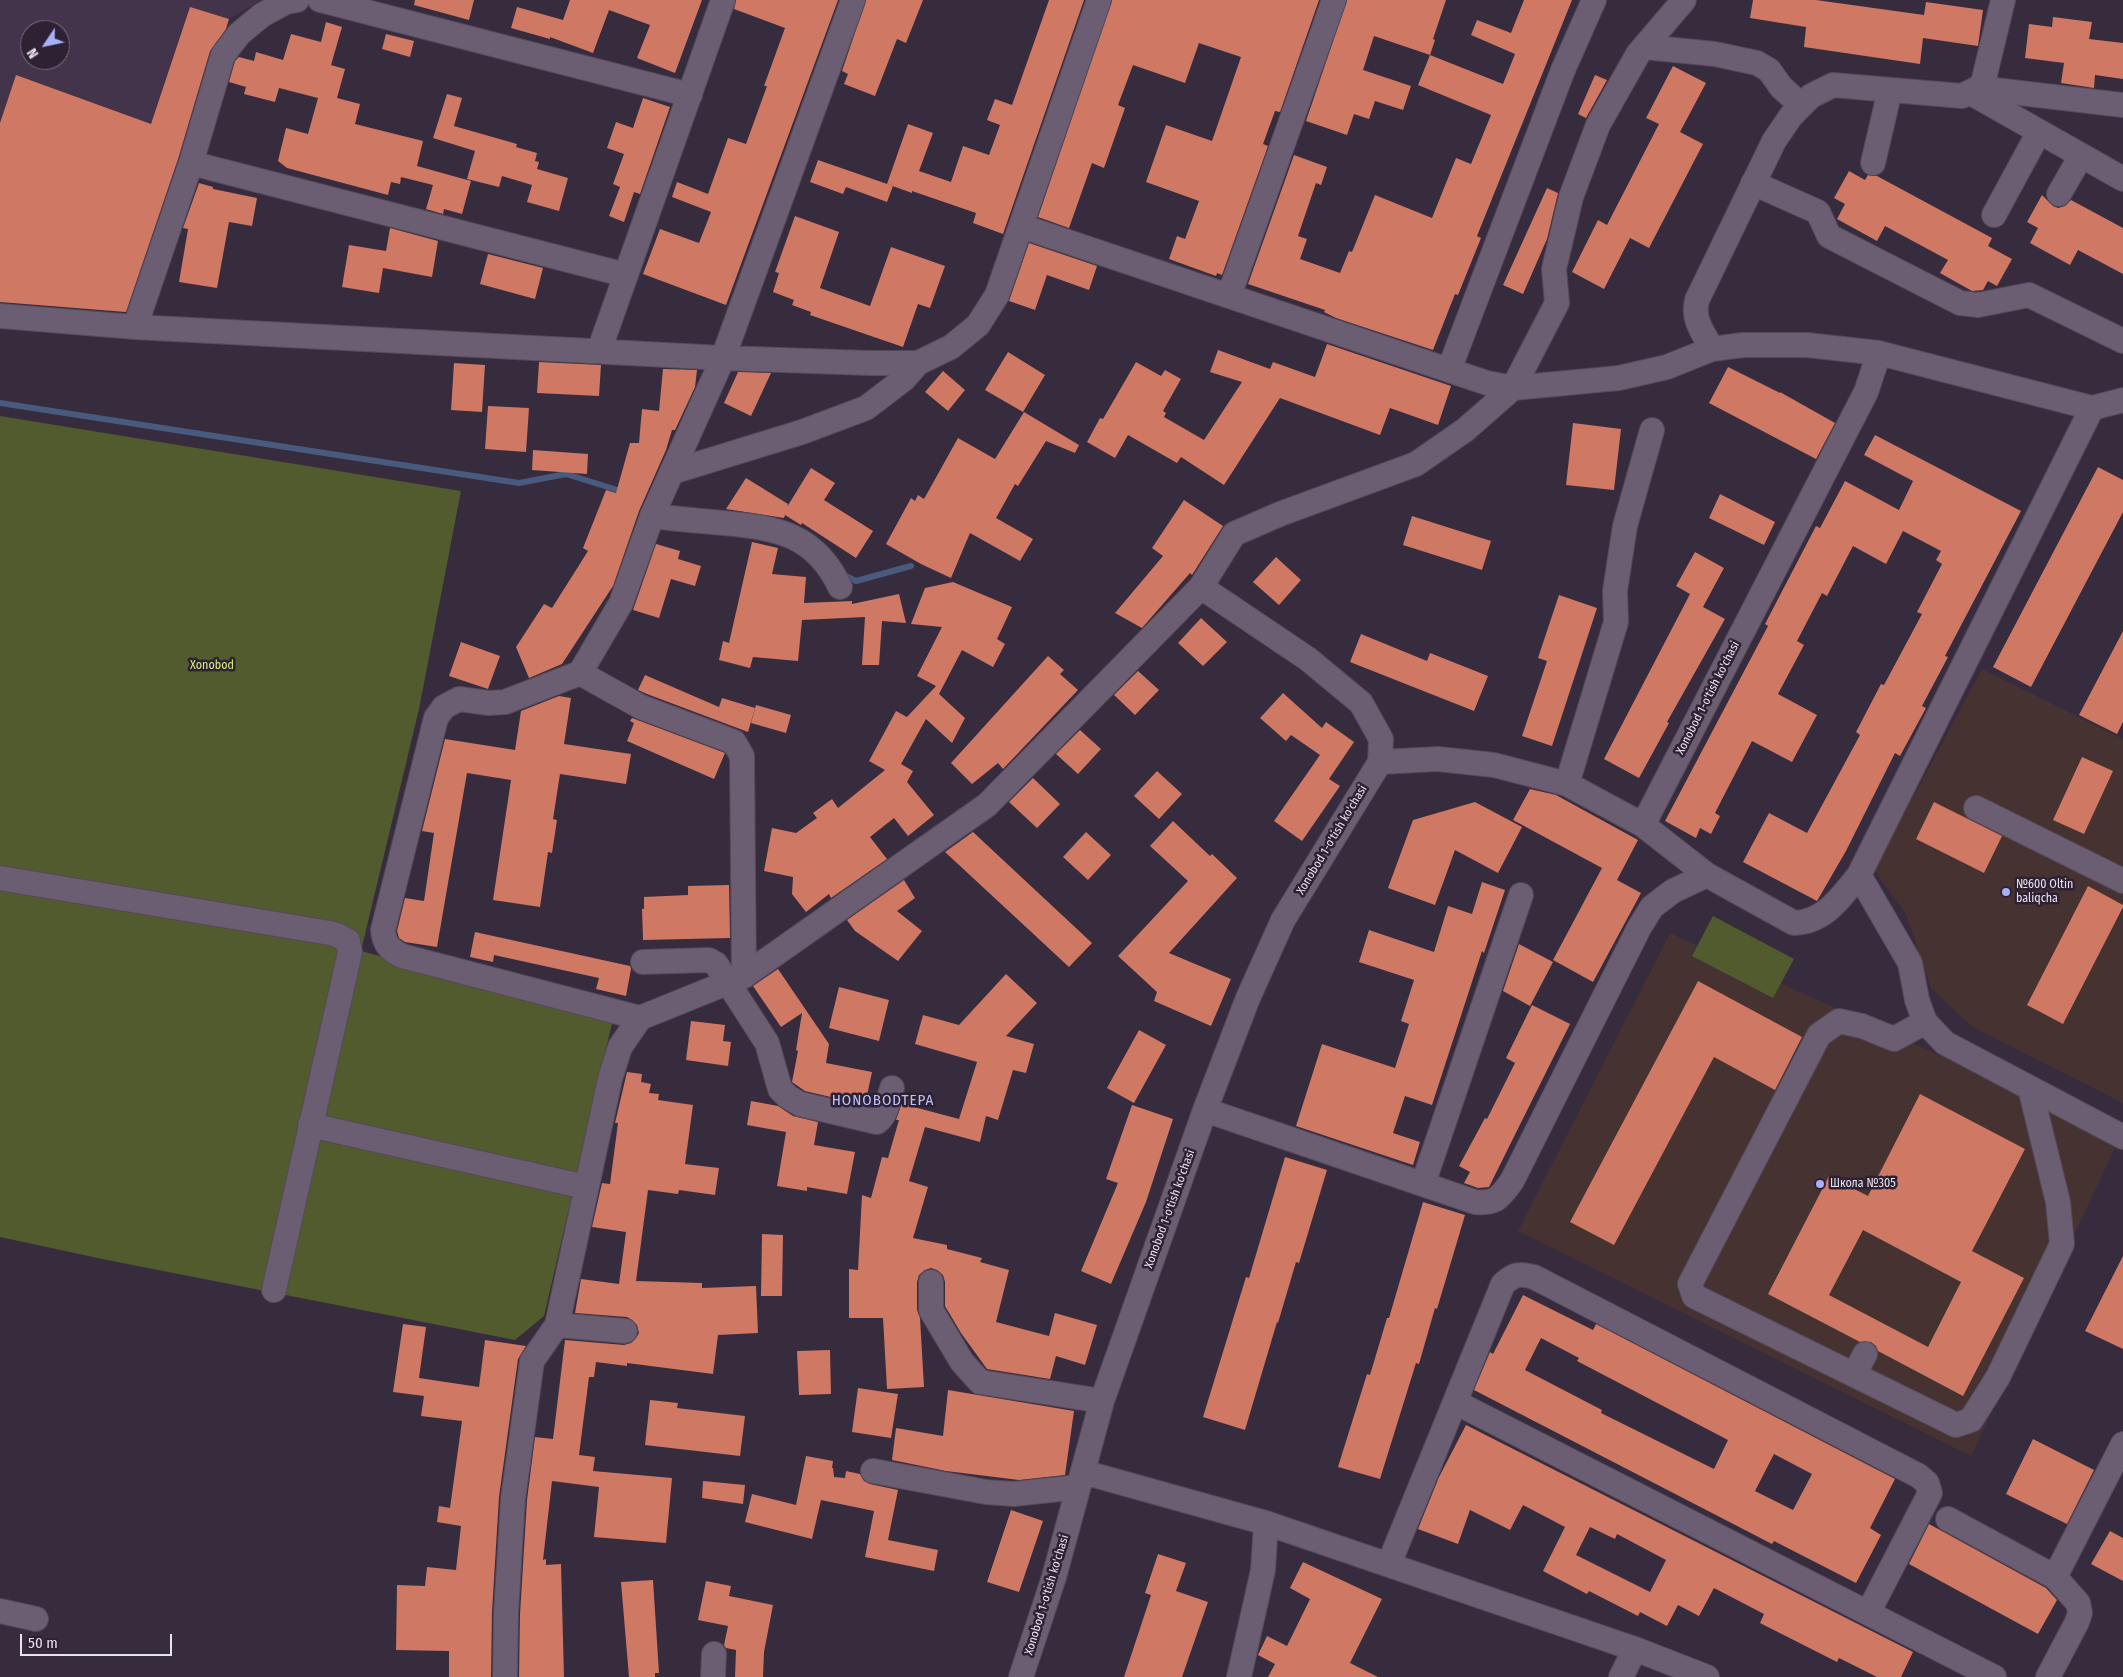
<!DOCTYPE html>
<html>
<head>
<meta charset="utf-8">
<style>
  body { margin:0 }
  #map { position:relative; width:2123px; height:1677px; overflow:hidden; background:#372b3e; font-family:"Fira Sans Condensed",sans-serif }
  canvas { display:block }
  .north { position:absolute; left:20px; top:20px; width:50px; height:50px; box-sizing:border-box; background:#2d2133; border:1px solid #796e7e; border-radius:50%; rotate:236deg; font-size:14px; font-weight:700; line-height:20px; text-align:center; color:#eae2ee }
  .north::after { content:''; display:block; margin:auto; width:18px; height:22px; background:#a8b0fc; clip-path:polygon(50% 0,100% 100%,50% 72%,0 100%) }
  .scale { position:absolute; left:20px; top:1634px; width:152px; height:22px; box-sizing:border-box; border:2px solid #eae2ee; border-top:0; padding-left:6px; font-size:15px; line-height:18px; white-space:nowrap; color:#eae2ee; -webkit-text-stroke:4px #2d2133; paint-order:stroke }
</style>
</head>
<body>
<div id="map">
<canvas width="2123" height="1677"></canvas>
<div class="north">N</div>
<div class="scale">50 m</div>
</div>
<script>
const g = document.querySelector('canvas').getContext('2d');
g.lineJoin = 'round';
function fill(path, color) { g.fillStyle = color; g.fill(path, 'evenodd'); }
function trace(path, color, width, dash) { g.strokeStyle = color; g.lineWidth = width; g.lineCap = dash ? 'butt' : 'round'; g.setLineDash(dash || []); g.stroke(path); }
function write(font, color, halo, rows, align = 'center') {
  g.font = font + ' "Fira Sans Condensed",sans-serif'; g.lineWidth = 5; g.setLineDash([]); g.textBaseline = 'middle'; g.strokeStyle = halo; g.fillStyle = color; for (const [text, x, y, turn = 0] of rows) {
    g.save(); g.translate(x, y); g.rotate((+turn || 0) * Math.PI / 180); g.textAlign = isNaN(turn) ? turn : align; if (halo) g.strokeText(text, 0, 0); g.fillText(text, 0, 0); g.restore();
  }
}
fill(new Path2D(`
  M0,0h261l-32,19 -102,293 -127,-10zM30,30h30v30h-30z`), '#43334b');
fill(new Path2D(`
  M1982,669l141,70v364l-152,-77 -40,-38 -25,-74 -32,-44z
  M1670,933l450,204 -149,319 -453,-225z`), '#473232');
fill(new Path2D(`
  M0,416l461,75 -42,218 -58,242 252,68 -69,297 -29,24 -408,-80 -107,-23z
  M1713,916l81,43 -21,39 -81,-42z`), '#525b2d');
trace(new Path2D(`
  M0,403l519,80 47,-9 58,18
  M842,574l14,7 55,-15`), '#485a7d', 6);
fill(new Path2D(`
  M415,0h59l-5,20 -55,-15z
  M570,0h132l-27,73 -38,-15 13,-33 -41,-15 -16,43 -43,-16v2l-39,-11 6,-21 46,13z
  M736,0h102l-112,305 -83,-31 17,-45 39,14 12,-31 -39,-15 5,-15 31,12 20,-56 18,6 21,-58h-3l21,-58 -51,-19z
  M866,0h57l-17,43 -9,-4 -22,57 -31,-12 4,-10 -6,-3z
  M1049,0h35l-81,234 -30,-11 3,-10 -64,-22v2l-25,-9 21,-60 25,9 -14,38 32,11 12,-36 26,9 11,-30 -13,-5 8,-21 17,6z
  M1112,0h207l-39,112 -5,-1 -12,33 5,2 -46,129 -5,-2 -1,3 -47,-17 8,-23 8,3 14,-38 -53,-19 20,-57 46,16 29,-84 -42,-14 -14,40 -52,-18 -15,40 7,3 -21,60 -12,-5 -23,65 -31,-11z
  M1347,0h99l-13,39 2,1 -5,15 73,29 12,-30 -44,-19 6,-15 34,13 13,-33h48l-95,236 4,2 -23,57 -3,-1 -22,56 -97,-32 -12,-6 1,-2 -77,-26 46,-129 33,12 -6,18 -5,-2 -18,53 9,3 -7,20 40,14 9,-22 3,1 23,-57 57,23 24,-60 15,6 20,-49 -73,-30 12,-30 -56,-19 -11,34 48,16 -8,24 -28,-9 -6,18 -15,-5 -7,21 -41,-14z
  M1753,0h63l108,15 2,-13 57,8 -5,36 -55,-8 -3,26 -116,-17 2,-20 -56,-9z
  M190,7l39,12 -3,10 -16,22 -32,108 -52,153 -126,-10v-179l16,-48 135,49z
  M2053,17l39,5 -3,17 34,4v36l-28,-4 -1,13 -33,-5 3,-20 -39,-5 4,-34 23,3z
  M326,22l16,5 -11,38 14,4 -8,29 23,6 -5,20 68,17 -6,25 54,15 -9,33 -18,-5 -1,5 -17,-5 7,-24 -32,-8 -1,7 -9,-2 -3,13 -101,-27 -9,-7 8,-33 22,6 10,-36 -39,-10 -4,14 -31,-8 2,-7 -17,-5 6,-21 4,-4 15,4 2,-9 27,8 8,-26 30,8z
  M386,34l28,7 -4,16 -28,-8z
  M1673,66l33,17 -26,49 23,12 -54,104 -19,-10 -26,51 -32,-17 26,-52 9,5 52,-101 -13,-6z
  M1595,75l12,5 -21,38 -8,-4z
  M447,94l15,4 -8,28 63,18 -1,3 21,6 -2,8 4,1 -2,7 31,9 -9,33 -32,-9 5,-17 -30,-9 -3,11 -32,-8 8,-28 -42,-13z
  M643,98l27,9 -30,87 -6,-2 -10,30 -15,-6 11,-29 -7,-3 11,-30 -17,-6 9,-26 17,6z
  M818,160l75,26 -6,16 -41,-15 -3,7 -33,-12z
  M1849,171l16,9 3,-5 9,1 115,62 -4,8 24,13 -15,27 -9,-5 -5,9 -11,1 -32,-18 8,-13 -63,-34 -8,15 -40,-22 8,-15 -11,-6z
  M199,183l14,4v2l44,9 -5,28 -23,-4 -12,66 -38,-6 9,-53 -5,-1z
  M1547,188l11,5 -11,46 -24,55 -20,-9z
  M2042,195l11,11 5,2 7,-2 6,-6 52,28v46l-45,-24 -8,15 -40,-22 8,-15 -11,-6z
  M795,216l44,16 -19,56 50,18 21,-59 54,19 -15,42 -12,-4 -15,43 -93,-32 1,-3 -19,-7 2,-5 -21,-8 6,-19 -4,-1z
  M390,228l48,13 -6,36 -49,-9 -4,25 -37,-6 7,-42 37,6z
  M1029,243l68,23 -8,24 -42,-15 -12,35 -26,-9z
  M488,254l55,14 -8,31 -55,-15z
  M1327,344l124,42 -13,39 -48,-17 -10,27 -100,-37 -56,87 -43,-28 -4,6 -49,-28 -13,23 -28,-16 13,-24 3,1 33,-57 25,14 4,-6 16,9 -18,32 3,2 -2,4 40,23 38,-58 -32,-10 8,-22 52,19 3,-7 42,15z
  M1008,352l37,23 -22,37 -38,-22z
  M539,362l62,3 -2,31 -62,-3z
  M454,363l31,2 -3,47 -31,-2z
  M1728,367l52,26v-1l55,31 -19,36 -107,-56z
  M663,369l34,1 -2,17 -20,43h-3l-6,20 -27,61 -26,75 -51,78 -33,14 -13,-31 28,-43 8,4 36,-57 -5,-3 23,-58 10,3 14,-50h9l3,-34 17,2z
  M943,371l22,19 -17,21 -23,-19z
  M738,372l33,1 -20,43 -27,-13z
  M488,406l41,2 -3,44 -41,-3z
  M1024,412l55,33 -4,8 -29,-12 -28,45 -3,-2 -19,34 37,21 -13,22 -50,-28 -19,45 -30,-14 -35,-20 25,-46 4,3 3,-6 6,4 34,-61 37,21z
  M1573,423l48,6 -7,61 -48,-5z
  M1875,435l146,76 -76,145 3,1 -26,49 4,2 -26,48 -5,-3 -49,98 -29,50 -74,-39 26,-49 38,20 53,-98 -4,-3 25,-48 3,1 38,-71 -5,-2 25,-48 -6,-4 5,-9 -38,-20 -17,33 -33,-18 -26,50 -5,-3 -25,48 7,4 -26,49 39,21 -25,47 -40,-21 -37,72 5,3 -9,18 -11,-6 -4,10 -31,-17 103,-195 -3,-2 51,-98 4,2 25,-47 54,29 14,-29 -49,-26z
  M533,450l55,4 -1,20 -55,-4z
  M2098,467l25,13v32l-92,175 -38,-20z
  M811,468l24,15 -11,17 49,31 -17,27 -54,-35 -1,2 -16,-10 -1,3 -58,-9 20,-31 42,26 -1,3z
  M1720,494l55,28 -11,23 -55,-27z
  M1184,500l39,26 -31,49 -2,-2 -48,55 -27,-15 48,-57 -11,-8z
  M1412,516l79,25 -9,29 -79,-25z
  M752,542l26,6 -6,26 34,3 -2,26 48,-2v3l47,-10 7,29 -24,-2 -3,44h-17l3,-48 -63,3 -4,41 -45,-4 -3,11 -31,-8 4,-19 6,2z
  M656,544l24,7 -2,8 23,7 -6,20 -24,-7 -12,39 -26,-8z
  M1695,552l29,16 -21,39 22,12 -58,103 2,1 -30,55 -35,-19 86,-165 -14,-8z
  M1276,557l25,23 -22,25 -26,-23z
  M953,582l59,25 -15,32 8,5 -12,23 -31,-17 -23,44 26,24 -13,25 -26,-24 -25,45 12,7 -6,11 27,33 -26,21 -14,-18 -24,19 17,22 -56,39 -2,-4 -23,18 -14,-18 1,-17 -29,-6 8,-43 24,5 21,-15 -4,-5 19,-14 6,9 47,-38 -16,-9 27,-50 11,6 29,-31 -19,-10 25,-49 -31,-3 14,-36z
  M1559,595l38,13 -45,138 -30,-10 25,-75 -9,-3z
  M1201,618l26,24 -24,24 -25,-23z
  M2123,631v91l-6,12 -38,-19z
  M1361,634l66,27 3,-8 58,23 -14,35 -124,-49z
  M461,642l39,14 -12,33 -39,-13z
  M1048,656l16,14 -4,4 18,16 -75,79 -5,-6 -26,21 -21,-21z
  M1138,671l21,19 -24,25 -21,-20z
  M645,675l74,32 3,-9 33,10 -7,24 -101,-38 -9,-4z
  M1283,693l39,35 4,-6 28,20 -25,37 11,7 -38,55 -28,-20 46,-66 -29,-20 -5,6 -26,-23z
  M559,696l12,2 -7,46 67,10 -5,30 -66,-10 -7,45 4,1 -5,33 -4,-1 -8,55 -47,-7 18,-120 -44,-7 -30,174 -32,-5 -6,-4 -2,-7 8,-33 19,3 10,-68 -12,-2 23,-92 70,11 6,-39z
  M756,705l35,10 -5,18 -35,-10z
  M632,718l93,35 -11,26 -87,-38 7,-18 -4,-2z
  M1080,730l21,19 -23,25 -22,-20z
  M2082,757l31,14 -29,63 -31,-14z
  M1157,771l25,23 -23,25 -25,-23z
  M1033,778l27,26 -23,24 -28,-26z
  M1530,789l26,6 82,45 -21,40 24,13 -48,89 -40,-22 49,-92 -89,-48z
  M1475,802l47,25 -24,46 -43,-23 -20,55 -47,-17 25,-68z
  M1934,802l68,34 -18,37 -68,-34z
  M1173,821l37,35 2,-2 25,24 -68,75 62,26 -20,47 -57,-25 3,-9 -39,-36 70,-75 -38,-35z
  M973,832l119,111 -23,24 -124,-115z
  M1086,832l25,23 -23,25 -25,-23z
  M904,880l11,18 -18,13 25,20 -24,30 -43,-30 -8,-11z
  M1482,882l23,8 -21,63 -2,-2 -50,154 -27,-9 -12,37 27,9 -7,23 -117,-39 26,-82 73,24 14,-44 -8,-3 13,-41 -55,-18 10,-32 65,22 14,-46 24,8z
  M729,885l1,53 -87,2 -1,-31h2v-12l44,-2v-9z
  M2088,886l35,19v2l-60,117 -36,-19z
  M475,932l155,34 1,3 -5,27 -30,-7 3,-11 -105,-23 -1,7 -23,-5z
  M1519,944l34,18 -23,44 -27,-15z
  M778,969l51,75 -3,19 46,9 -7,33 -60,-14 -13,-9 6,-31 -2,-1 6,-37 -21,14 -28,-41z
  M1006,974l31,29 -31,33 28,8 -8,29 -13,-3 -15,50 -12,-4 -6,26 -55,-15 -16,54 19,6 -15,51 34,7v4l35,9 -2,4 29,8 -13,52 53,14 6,-23 42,12 -12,40 -29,-9 -6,23 -63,-10 -26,-36 -16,-27v-24l-2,-7 -6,-5 -6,-2 -6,2 -6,5 -2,7v28l3,8 4,69 -37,2 -4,-71h-34v-49l9,1 4,-75 9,3 11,-41 6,1 11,-38h-3l8,-23 12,3 -2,7 45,12 18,-57 -62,-18 8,-29 36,10z
  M1698,981l104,56 -27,53 -61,-33 -100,188 -44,-23z
  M839,987l50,13 -10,41 -50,-13z
  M1532,1005l38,19 -81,163 -11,1 -14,-5 6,-11 -11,-6 26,-48 2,1 28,-56 -9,-5z
  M691,1021l34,4 -2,16 8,1 -3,24 -42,-6z
  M1139,1030l27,15 -32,58 -27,-15z
  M627,1072l15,2 -1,8 10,2 -2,9 10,1 -1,6 35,5 -8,59 34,4 -4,27 -36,-5 -1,4 -30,-4 -12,91 66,2v5l54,-2 2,47 -40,2 -5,39 -86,-11v3l-31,-4 -2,15h-5l-10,78 16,2 -2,14 79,7 -6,65 -72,-6 5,-50 -47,-6 -9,79 3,-1v6l15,-1 3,113h-45l1,-63 7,-114 8,-63 18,2 12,-99 59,5 7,-2 5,-5 3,-5 -2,-8 -5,-5 -5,-3 -52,-4 6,-34 38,5 7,-52 -34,-5 10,-44 8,1 8,-61h-3z
  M1920,1094l105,55 -53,102 52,27 -61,118 -85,-45 -2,-5 -5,-4h-11l-92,-48 61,-118 39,20zM1863,1230l98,52 -33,65 -99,-52z
  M751,1101l27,5 15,10 25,6 -4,23 41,7 -8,42 -40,-7v4l-30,-5 9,-54 -39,-7z
  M1132,1105l41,14 -27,83 -35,82 -30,-13 37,-88 -12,-4z
  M1285,1157l42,13 -28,93 -3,-1 -18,61 -1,-1 -32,108 -42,-13 43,-140 3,1z
  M1423,1202l42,13 -28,94 -2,-1 -16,56 -3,-1 -36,116 -42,-12 29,-93 3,1 17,-57h2z
  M762,1234l21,1 -1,61h-21z
  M2123,1256v93l-38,-18z
  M1523,1295l70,35 3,-6 299,155 -25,49 11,7 -25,48 -82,-42 -2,3 -298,-154 16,-38 3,2zM1541,1338l38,20 -2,3 151,79 -14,29 -113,-56 1,-3 -77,-40zM1774,1454l38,20 -19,36 -38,-19z
  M403,1324l23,3 -7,51 60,9 6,-47 41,6 -8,13 -19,138 -7,115 -1,65h-42v-26l-53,-1 1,-65 28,1 2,-19 29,3 5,-44 -24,-4 2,-16 11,2 12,-87 -41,-5 3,-20 -31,-4z
  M830,1350l1,44 -32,1 -2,-44z
  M858,1388l40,6 -7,44 -39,-6z
  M948,1390l126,21 -9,64 -46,5 -73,-9 -54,-11 4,-32 47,8z
  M650,1400l28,3 -1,5 68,8 -5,40 -95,-11z
  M1466,1425l447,227 -12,25h-24l-38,-19 -2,4 -77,-39 4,-9 -50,-26 -15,28 -21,-11 -11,21 -27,-14 -2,4 -49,-25 -2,3 -44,-23 22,-44 -42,-22 -13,25 -40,-20 -12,34 -40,-15 21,-52zM1590,1527l25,12 2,-5 49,26 -16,32 -74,-37z
  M2033,1439l61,31 -27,54 -61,-30z
  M806,1456l27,5 -1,7h1l1,9 11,1 1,-7 14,3 4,7 6,3 28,6 -10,50 50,10 -4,21 -69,-14 9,-46 -53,-11 -9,39 -67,-17 7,-28 44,11z
  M703,1481l42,4 -2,19 -41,-6z
  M1011,1510l32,11 -24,71 -32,-10z
  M1929,1524l117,64 11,12 -19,34 -129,-70z
  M2110,1531l13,7v43l-32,-17z
  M1158,1554l28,9 -10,28 32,11 -26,75h-58l27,-82 -6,-2z
  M1303,1562l79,37 -32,64 28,14h-110l7,-13 -17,-9 9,-19 20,10 23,-47 -20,-11z
  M653,1580l6,93h-4v4h-26l-8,-95z
  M706,1581l25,5 -2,10 44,9 -9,47 -1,25h-28l1,-27 -10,-2 -2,-3 4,-19 -30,-6z`), '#cf7864');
const minor = new Path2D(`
  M320,0l370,95
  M1644,47l71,7 42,9 12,7 12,17 20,18
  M1978,88l145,17
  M1971,93l152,86
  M191,163l435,112
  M1873,163l17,-73
  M1753,183l65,29 11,24 131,67 18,2 51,-10 94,46
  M2059,194l22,-38
  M1994,215l45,-83
  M1021,226l466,157 26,5 44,-85 -3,-34 17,-72 27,-72 40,-71 46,-54
  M1229,296l105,-296
  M0,316l135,11 588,31 146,5h49l33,-16 27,-22 19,-30 102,-295
  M135,327l56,-164 32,-108 16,-21 23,-19 24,-13 11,-2
  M1712,349c-9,-17 -20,-29 -15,-49l77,-159 17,-25 20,-20 22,-11 129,11 16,-8 5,-5 20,-83
  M599,351l124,-351
  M1449,370l114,-300 31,-70
  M2092,408l-233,467 51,88 7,37 8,22 20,21 178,94
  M672,472l130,-40 64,-24 38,-29 14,-16
  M652,516c24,3 48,5 72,7 53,5 91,11 116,64
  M580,673l41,-70 31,-87 71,-158 130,-358
  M1380,762l58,-3 56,6 73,19 76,41 223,-433 13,-39
  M1567,784l49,-162 -1,-31 10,-65 27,-96
  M1976,808l147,73
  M1643,825l64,50 87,48c31,-1 47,-26 65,-48
  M0,878l330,55 7,2 11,6 2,11 -76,338
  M643,962l66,-2 7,4 51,79 13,46 8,8 12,7 77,18c10,-7 11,-22 15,-34
  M640,1018l-238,-62c-12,-6 -18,-12 -19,-26l53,-212 8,-11 15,-8 30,4 16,-1 75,-29 61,34 93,35 8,14 2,220
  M1925,1022l-31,17 -32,-13 -23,-5 -20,14 -129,249 4,12 262,129 15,-5 27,-43 64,-133 -4,-42 -28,-114
  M1205,1110l270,92c22,2 25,-5 37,-21l127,-253 13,-21 21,-16 34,-16
  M310,1125l276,62
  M1423,1184l98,-289
  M931,1282v28l31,52 18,20 122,19
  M557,1325l68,6
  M1854,1375l11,-21
  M873,1471l113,21 28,2 64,-7
  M1083,1472l183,51 369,126 72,28
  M1948,1519l107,58 23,26 2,10 -3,9 -29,55
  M1389,1564l114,-280c11,-10 17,-11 31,-7l385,199 8,7 3,10 -62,120 -413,-211
  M2055,1577l68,-133
  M0,1611l36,8
  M1868,1613l126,64
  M505,1677l1,-64 7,-114 19,-138 25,-36 53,-246 10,-32 20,-29 104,-42 243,-171 214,-218 33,-53 46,-20 136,-50 49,-34 48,-42 106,-10 48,-11 45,-18 31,-4h64l72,8 213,55 31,-8
  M713,1677l1,-23
  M1021,1677l33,-100 48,-176 103,-291 43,-112 35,-78 97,-158 1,-23 -20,-36 -53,-44 -107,-72
  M1239,1677l24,-107 3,-47
  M1621,1677l14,-28`);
trace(minor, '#544959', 26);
trace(minor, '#6b5d72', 24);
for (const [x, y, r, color] of [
  [2006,892,5,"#a8b0fc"],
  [1820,1184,5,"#a8b0fc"]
]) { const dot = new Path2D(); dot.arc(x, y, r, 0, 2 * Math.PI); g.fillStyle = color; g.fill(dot); trace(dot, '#2d2133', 2); }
write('12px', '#d7ed79', '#2d2133', [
  ["Xonobod",212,666]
]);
write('12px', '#eae2ee', '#2d2133', [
  ["Xonobod 1-o'tish ko'chasi",1708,698,-63],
  ["Xonobod 1-o'tish ko'chasi",1332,840,-59],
  ["Xonobod 1-o'tish ko'chasi",1170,1209,-70],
  ["Xonobod 1-o'tish ko'chasi",1047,1595,-73]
]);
write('12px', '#eae2ee', '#2d2133', [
  ["№600 Oltin",2016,885],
  ["baliqcha",2016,899],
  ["Школа №305",1830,1184]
], 'left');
g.letterSpacing = '1px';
write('15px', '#bcc3fb', '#2d2133', [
  ["HONOBODTEPA",883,1101]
]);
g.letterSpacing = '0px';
</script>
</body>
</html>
